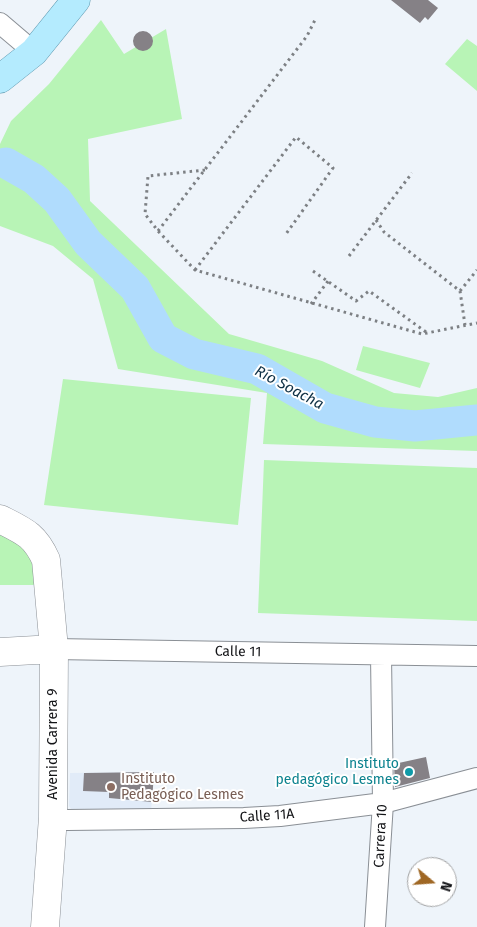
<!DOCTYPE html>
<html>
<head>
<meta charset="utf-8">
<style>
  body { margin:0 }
  #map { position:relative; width:477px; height:927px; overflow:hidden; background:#eef4fa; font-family:"Fira Sans",sans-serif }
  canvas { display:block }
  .north { position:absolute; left:407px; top:857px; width:50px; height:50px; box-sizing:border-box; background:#fff; border:1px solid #a0a1a2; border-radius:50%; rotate:108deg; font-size:14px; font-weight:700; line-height:20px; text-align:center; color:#121316 }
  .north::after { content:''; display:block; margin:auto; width:18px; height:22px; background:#9f6724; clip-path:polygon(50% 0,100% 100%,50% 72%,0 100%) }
</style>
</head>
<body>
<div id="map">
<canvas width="477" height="927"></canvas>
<div class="north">N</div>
</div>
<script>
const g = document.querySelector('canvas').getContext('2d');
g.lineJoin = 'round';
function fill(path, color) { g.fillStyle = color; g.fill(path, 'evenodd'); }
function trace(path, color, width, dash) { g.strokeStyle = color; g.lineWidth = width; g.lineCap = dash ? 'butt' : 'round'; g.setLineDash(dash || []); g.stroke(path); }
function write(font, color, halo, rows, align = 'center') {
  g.font = font + ' "Fira Sans",sans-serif'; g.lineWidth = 4; g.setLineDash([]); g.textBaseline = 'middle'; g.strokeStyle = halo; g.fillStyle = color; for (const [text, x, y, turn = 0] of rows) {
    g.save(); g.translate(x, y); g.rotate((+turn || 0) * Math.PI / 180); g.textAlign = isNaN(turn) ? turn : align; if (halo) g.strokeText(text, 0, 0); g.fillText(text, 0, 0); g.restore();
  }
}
fill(new Path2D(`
  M154,772l-3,40 -79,-2 -3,-4 1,-33z`), '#e1ebf8');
fill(new Path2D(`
  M101,20l23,34 42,-25 16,90 -94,20 2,62 139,133 93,27 72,32 44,4 39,-9v63l-214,-7 4,-51 -149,-24 -25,-90 -40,-33 -53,-20v-82l11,-23 38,-37z
  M467,39l10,7v45l-32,-27z
  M363,346l67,17 -10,25 -64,-18z
  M63,379l188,19 -13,127 -194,-20z
  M264,460l213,8v153l-219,-8z
  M0,527l30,24 9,31 -6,3h-33z`), '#b8f4b6');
trace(new Path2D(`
  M6,163l28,16 23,21 31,43 47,45 28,50 31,16 63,15 68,39 50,14 40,4 62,-6`), '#b0dcfd', 31);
fill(new Path2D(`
  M391,0h37l10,8 -10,12 -3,-3 -5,6z
  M133 41a10 10 0 1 1 20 0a10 10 0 1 1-20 0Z
  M426,757l4,21 -35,9 -1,-23z
  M154,772l-2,30 -43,-4v-6l-26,-1 1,-18z`), '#858186');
const street = new Path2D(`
  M0,23l34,29
  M54,649l423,7
  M53,817l14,3 177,-2 36,-2 103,-13 94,-25
  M375,927l8,-124 -2,-148`);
const secondary = new Path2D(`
  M0,519c24,12 35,16 46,41l8,89 -1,168 -8,110
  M0,652l54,-3`);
const primary = new Path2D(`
  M0,79l34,-27 42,-52`);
trace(street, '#8a8f95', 22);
trace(secondary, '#8a8f95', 29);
trace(primary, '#5b96ad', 29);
trace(new Path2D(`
  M205,170l-57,6 -3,38 13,17 37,39 227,64 55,-11
  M376,220l8,12 76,59 5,34
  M158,231l149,-195 8,-16
  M349,256l63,-83
  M195,270l101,-133 37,31 -47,66
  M313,271l43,30 13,-10 57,41
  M460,291l17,-21
  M311,304l17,-23`), '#7d8084', 3, [2.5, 4]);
trace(street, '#fff', 20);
trace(secondary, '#fff', 28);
trace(primary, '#b4ebfe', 28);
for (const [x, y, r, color] of [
  [409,772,5,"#0f9aa8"],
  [111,787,5,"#8d6e63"]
]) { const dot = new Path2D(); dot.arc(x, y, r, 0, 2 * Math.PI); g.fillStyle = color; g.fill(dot); trace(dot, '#fff', 2); }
write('14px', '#121316', '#fff', [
  ["Calle 11",238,652,1],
  ["Avenida Carrera 9",53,744,-90],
  ["Calle 11A",267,816,-4],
  ["Carrera 10",381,836,-87]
]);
write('14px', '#0d838f', '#fff', [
  ["Instituto",399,764],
  ["pedagógico Lesmes",399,780]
], 'right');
write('14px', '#785e54', '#fff', [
  ["Instituto",121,779],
  ["Pedagógico Lesmes",121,795]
], 'left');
write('italic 15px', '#0e3045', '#fff', [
  ["Río Soacha",289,388,28]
]);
</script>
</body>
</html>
